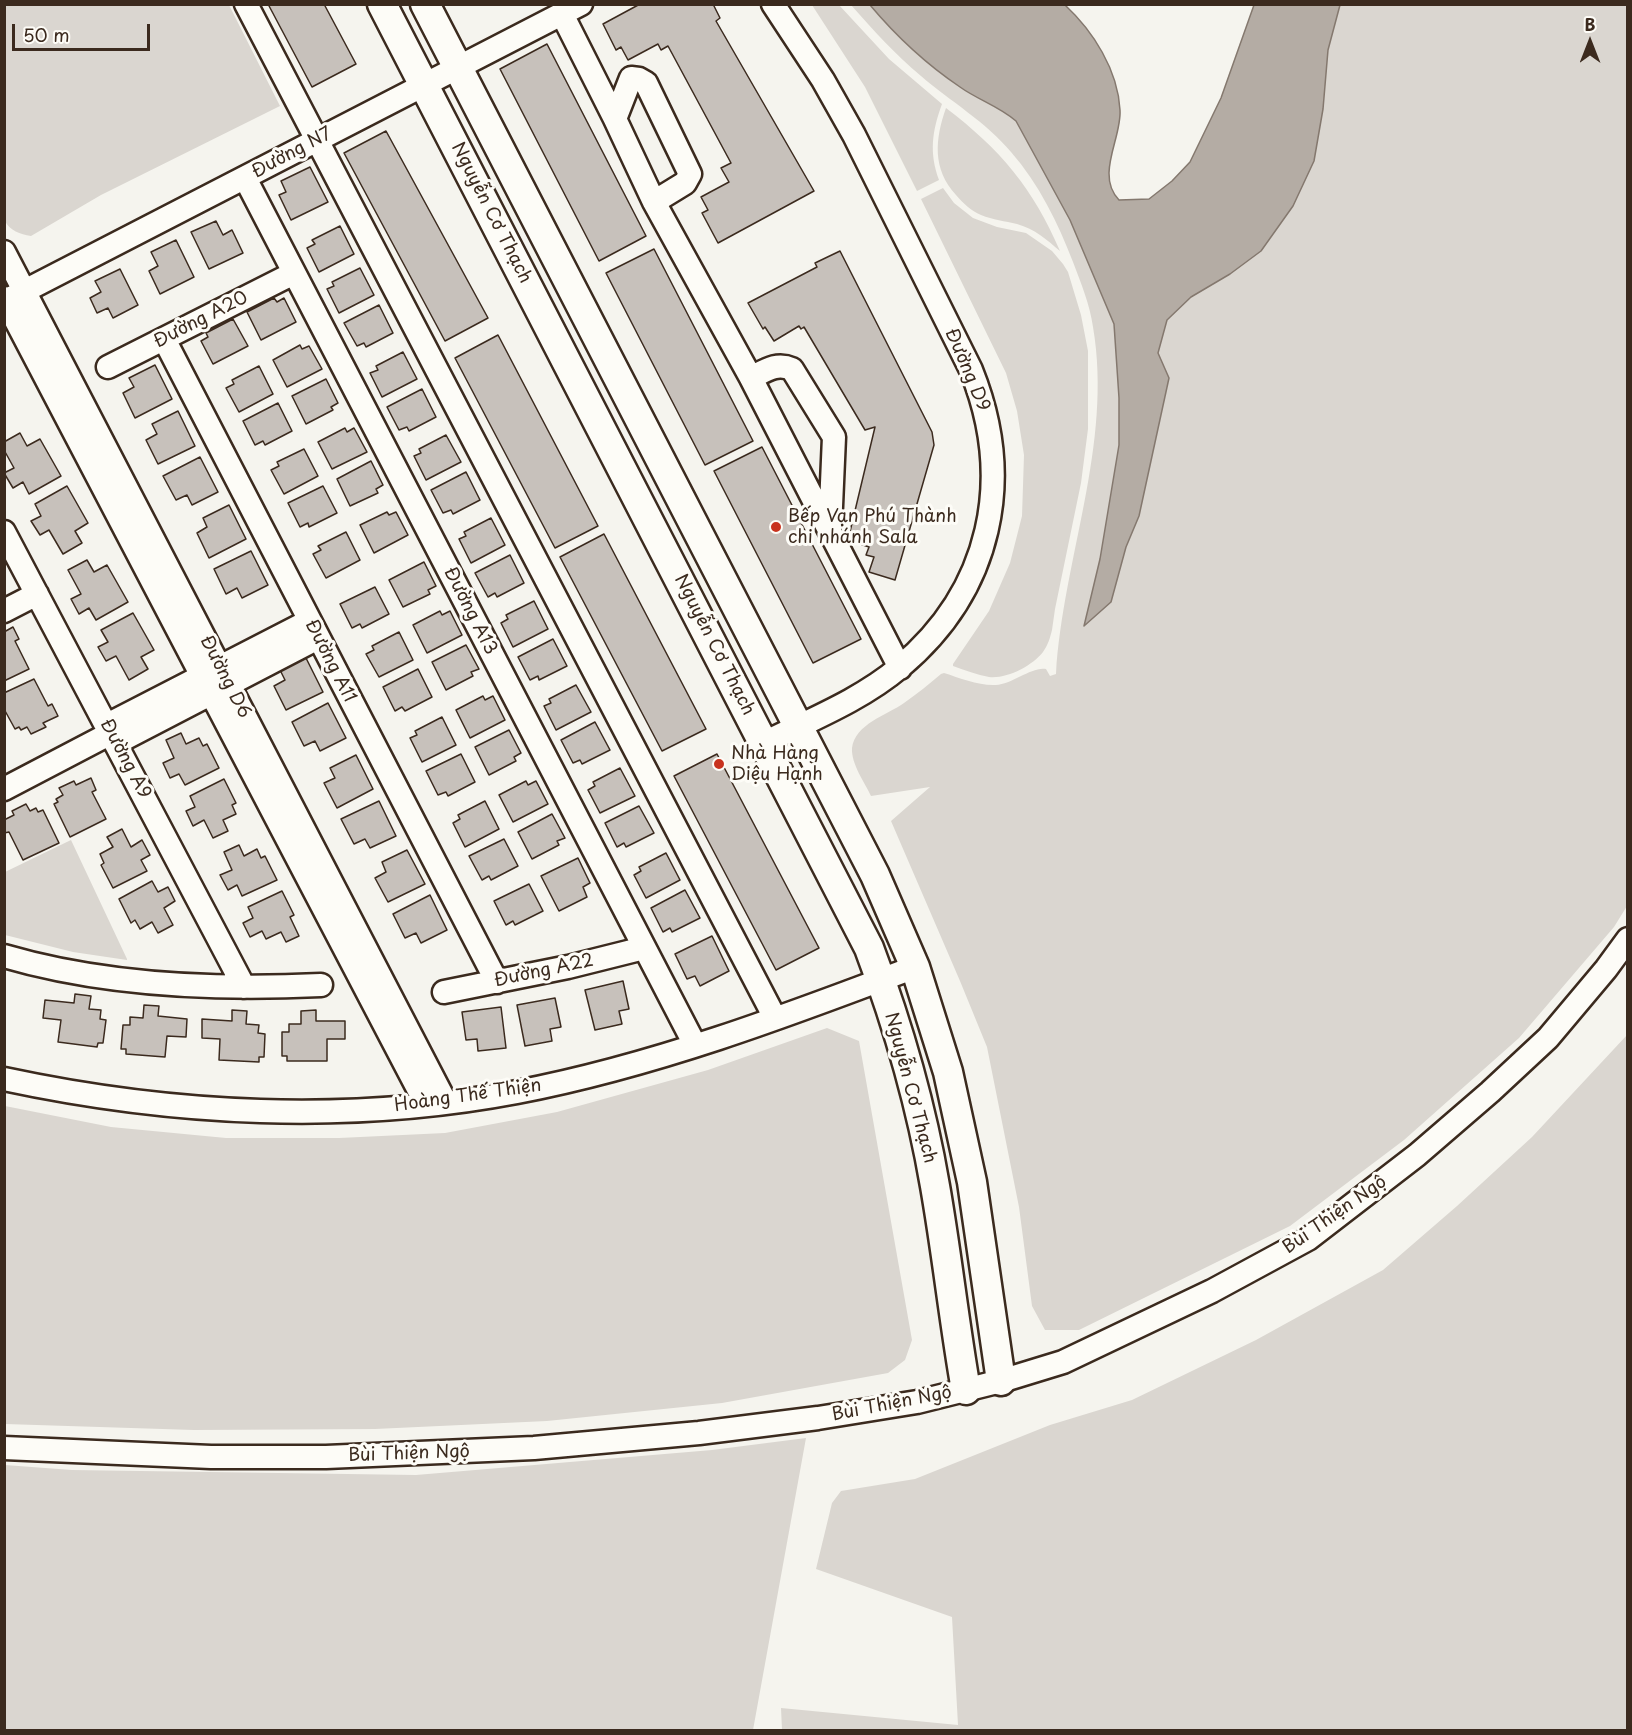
<!DOCTYPE html>
<html>
<head>
<meta charset="utf-8">
<style>
  body { margin:0 }
  #map { position:relative; width:1632px; height:1735px; overflow:hidden; background:#f5f4ee; font-family:"Playpen Sans",sans-serif }
  canvas { display:block }
  .frame { position:absolute; inset:0; border:6px solid #3b2a1e; pointer-events:none }
  .north { position:absolute; left:1560px; top:12px; width:60px; height:60px; -webkit-text-stroke:4px #fdfcf7; paint-order:stroke; rotate:0deg; font-size:16px; font-weight:700; line-height:24px; text-align:center; color:#3b2a1e }
  .north::after { content:''; display:block; margin:auto; width:21px; height:27px; background:#3b2a1e; clip-path:polygon(50% 0,100% 100%,50% 72%,0 100%) }
  .scale { position:absolute; left:12px; top:24px; width:138px; height:27px; box-sizing:border-box; border:3px solid #3b2a1e; border-top:0; padding-left:8px; font-size:18px; line-height:21px; white-space:nowrap; color:#3b2a1e; -webkit-text-stroke:4px #fdfcf7; paint-order:stroke }
</style>
</head>
<body>
<div id="map">
<canvas width="1632" height="1735"></canvas>
<div class="frame"></div>
<div class="north">B</div>
<div class="scale">50 m</div>
</div>
<script>
const g = document.querySelector('canvas').getContext('2d');
g.lineJoin = 'round';
function fill(path, color) { g.fillStyle = color; g.fill(path, 'evenodd'); }
function trace(path, color, width, dash) { g.strokeStyle = color; g.lineWidth = width; g.lineCap = dash ? 'butt' : 'round'; g.setLineDash(dash || []); g.stroke(path); }
function write(font, color, halo, rows, align = 'center') {
  g.font = font + ' "Playpen Sans",sans-serif'; g.lineWidth = 6; g.setLineDash([]); g.textBaseline = 'middle'; g.strokeStyle = halo; g.fillStyle = color; for (const [text, x, y, turn = 0] of rows) {
    g.save(); g.translate(x, y); g.rotate((+turn || 0) * Math.PI / 180); g.textAlign = isNaN(turn) ? turn : align; if (halo) g.strokeText(text, 0, 0); g.fillText(text, 0, 0); g.restore();
  }
}
fill(new Path2D(`
  M4,5h225l51,101 -179,89 -70,41c-11,-2 -21,-5 -26,-15z
  M812,5h27l50,54 53,45c-10,27 -13,49 -3,76l-22,11 -52,-104z
  M851,5h19c26,31 56,59 90,82 18,13 38,19 56,34l54,99 44,104 5,74v47l-19,114 -15,67 41,-79 13,-31 30,-137 -11,-26 9,-33 24,-23 39,-23 93,-165 5,-59 12,-45h287v901l-13,21 -95,111 -115,102 -114,86 -211,104h-34l-13,-24 -13,-99 -32,-160 -27,-66 -69,-160 39,-34 -59,9c-6,-13 -20,-32 -19,-48 3,-24 35,-33 52,-45 13,-9 25,-19 37,-29l3,-1c16,5 35,13 52,12 16,-1 37,-19 50,-16l4,7 6,-2c7,-116 57,-229 37,-347 -3,-22 -12,-44 -20,-65 -15,-39 -34,-78 -62,-110 -25,-30 -61,-51 -90,-76 -26,-22 -48,-46 -70,-71z
  M946,108c55,42 87,80 114,143 -13,-11 -25,-22 -43,-27 -12,-3 -24,-4 -36,-9 -10,-4 -18,-12 -25,-20 -24,-26 -21,-56 -10,-87z
  M943,188l11,15 19,15 24,9 29,6 26,18 11,13 5,8 13,43 7,36v78l-7,54 -26,126 -3,21c-2,8 -4,15 -9,22 -11,14 -36,27 -54,25 -12,-2 -24,-7 -36,-11v-2l36,-53 21,-48 12,-47 2,-61 -7,-44 -11,-38 -85,-174z
  M71,840l56,119v1l-54,-8 -68,-17v-63z
  M827,1028l32,13 53,299 -7,20 -17,13 -166,30 -175,18 -172,8 -181,1 -189,-6v-318l106,21 115,11h113l106,-5 112,-21 151,-42z
  M1627,1035v695h-845l-1,-22 177,17 -6,-108 -136,-48 16,-66 9,-12 74,-12 135,-54 82,-25 124,-60 127,-70 74,-64 75,-69z
  M806,1438l-53,292h-748v-265l67,5 344,5 296,-25z`), '#dad6d0');
const water = new Path2D(`
  M870,5h195c28,26 53,65 55,105 2,28 -25,65 -1,90l30,-1 23,-18 18,-19 31,-64 33,-93h86l-12,45 -5,59 -9,52 -21,45 -32,45 -31,23 -39,23 -24,23 -9,33 11,25 -30,138 -13,31 -15,55 -27,24 16,-67 19,-114v-47l-5,-74 -44,-104 -54,-99c-17,-15 -38,-21 -56,-34 -34,-23 -64,-51 -90,-82z`);
fill(water, '#b4aca4');
trace(water, '#84786e', 1.5);
const building = new Path2D(`
  M268,4h56l32,60 -44,23z
  M640,4h73l7,14 -4,3 98,170 -96,52 -16,-30 6,-3 -7,-13 28,-15 -8,-14 10,-5 -63,-117 -7,4 -3,-6 -30,16 -7,-13 -5,3 -13,-26z
  M547,44l99,192 -47,25 -99,-192z
  M386,131l102,187 -43,23 -101,-188z
  M310,167l18,35 -37,18 -12,-25 7,-3 -5,-11z
  M216,221l7,14 9,-5 11,23 -34,16 -18,-37z
  M340,226l14,28 -35,18 -12,-24 8,-4 -3,-4z
  M176,240l18,37 -34,17 -11,-23 9,-5 -7,-14z
  M654,249l99,192 -48,24 -99,-192z
  M840,251l92,181 2,13 -39,135 -26,-8 5,-15 -8,-2 3,-8 -21,-7 27,-113 -10,3 -61,-103 -3,2 -2,-3 -25,15 -9,-14 -2,2 -15,-26 69,-36 -2,-4z
  M360,268l14,27 -35,18 -12,-24 7,-3 -2,-4z
  M120,269l18,36 -25,13 -5,-10 -11,5 -7,-15 11,-6 -6,-11z
  M274,298l3,4 7,-4 12,24 -35,18 -14,-28z
  M379,305l14,28 -27,14 -2,-4 -7,3 -13,-23z
  M233,319l15,27 -35,18 -12,-23 7,-4 -2,-4z
  M498,335l100,191 -43,22 -100,-190z
  M300,345l2,4 7,-3 13,23 -35,18 -14,-27z
  M403,352l14,27 -35,18 -12,-24 8,-3 -2,-4z
  M155,365l17,34 -37,19 -12,-25 11,-6 -5,-9z
  M259,366l14,28 -34,18 -13,-24 8,-4 -2,-4z
  M326,379l12,24 -7,4 2,3 -27,14 -14,-28z
  M422,389l14,28 -27,14 -2,-4 -8,3 -12,-23z
  M278,403l14,28 -27,14 -2,-4 -8,4 -12,-24z
  M178,411l17,35 -37,18 -12,-24 11,-6 -5,-10z
  M345,428l2,4 7,-4 13,24 -35,17 -14,-27z
  M20,433l7,13 13,-7 21,37 -32,18 -6,-12 -10,6 -9,-15 10,-5 -10,-18v-8z
  M446,435l15,27 -35,18 -12,-24 7,-3 -2,-4z
  M762,447l99,192 -48,24 -99,-192z
  M304,449l14,27 -34,18 -13,-24 8,-4 -2,-4z
  M200,457l18,35 -26,13 -5,-10 -11,5 -13,-24z
  M371,461l12,24 -7,4 2,4 -28,13 -13,-27z
  M466,472l14,28 -27,14 -2,-4 -8,3 -12,-23z
  M67,486l21,37 -13,8 7,12 -19,11 -14,-24 -9,5 -9,-14 10,-5 -6,-12z
  M323,486l14,27 -28,14 -1,-4 -8,4 -12,-24z
  M229,505l17,34 -37,19 -12,-25 10,-6 -4,-9z
  M387,512l2,3 7,-3 12,23 -34,18 -14,-28z
  M491,518l14,27 -34,18 -12,-24 7,-3 -2,-4z
  M346,532l14,28 -34,18 -13,-24 8,-4 -3,-4z
  M604,534l102,195 -44,22 -102,-194z
  M251,551l17,34 -26,13 -5,-10 -11,6 -12,-25z
  M510,555l14,28 -27,14 -2,-4 -7,4 -13,-24z
  M87,560l7,12 13,-7 21,37 -32,18 -7,-12 -10,6 -8,-15 10,-5 -13,-24z
  M424,562l12,24 -8,4 2,4 -27,13 -14,-27z
  M375,587l14,27 -27,14 -2,-4 -8,4 -12,-24z
  M534,601l14,28 -35,18 -12,-24 7,-4 -2,-4z
  M440,611l2,4 8,-4 12,24 -35,18 -14,-28z
  M133,613l21,37 -13,7 7,12 -19,11 -13,-24 -10,5 -8,-14 10,-5 -7,-12z
  M13,627l6,12 -4,2 14,28 -25,12v-49z
  M399,632l14,28 -34,17 -13,-23 8,-4 -2,-4z
  M553,639l14,27 -28,14 -1,-4 -8,4 -12,-23z
  M466,645l13,24 -8,3 2,4 -27,14 -14,-28z
  M306,658l17,34 -37,18 -12,-24 11,-6 -5,-10z
  M418,669l14,28 -27,14 -3,-4 -7,4 -12,-24z
  M34,679l14,27 4,-2 6,12 -15,7 3,4 -15,7 -4,-7 -6,3 -2,-3 -4,2 -11,-20v-16z
  M576,685l15,27 -35,18 -12,-24 7,-3 -2,-4z
  M483,696l2,4 8,-4 12,24 -35,18 -14,-28z
  M328,703l18,35 -26,13 -5,-10 -11,5 -12,-24z
  M442,717l14,28 -34,17 -12,-24 7,-3 -2,-4z
  M595,722l15,28 -28,14 -2,-4 -7,3 -12,-23z
  M509,730l12,23 -7,4 2,4 -27,14 -14,-28z
  M181,733l5,11 13,-6 4,8 4,-2 12,24 -34,17 -6,-11 -9,4 -7,-15 11,-5 -8,-18z
  M461,754l14,28 -27,14 -2,-4 -8,3 -12,-24z
  M717,754l102,194 -43,22 -102,-194z
  M356,755l17,34 -36,19 -13,-25 11,-5 -5,-10z
  M620,768l15,28 -35,17 -12,-23 7,-4 -2,-4z
  M91,778l5,12 -4,2 14,27 -36,18 -16,-33 4,-2 -2,-3 7,-4 -4,-7 15,-7 2,4z
  M224,779l12,24 -4,2 4,9 -13,6 5,11 -15,7 -9,-18 -11,6 -7,-15 9,-4 -5,-11z
  M526,781l2,4 8,-4 12,23 -35,18 -14,-27z
  M379,801l17,35 -26,12 -5,-9 -11,5 -13,-25z
  M485,801l14,28 -34,18 -12,-24 7,-4 -2,-4z
  M26,804l4,7 6,-3 2,4 5,-2 16,33 -36,17 -14,-28 -5,1v-13l10,-5 -2,-4z
  M639,806l15,27 -28,14 -2,-4 -7,4 -12,-24z
  M552,814l13,24 -8,3 2,4 -27,14 -14,-27z
  M122,829l9,18 11,-7 8,15 -9,5 6,11 -34,17 -12,-23 3,-2 -4,-9 13,-7 -6,-10z
  M504,839l14,27 -27,14 -2,-4 -7,4 -13,-24z
  M239,845l5,11 13,-7 4,9 4,-2 12,24 -35,16 -5,-11 -9,5 -8,-15 12,-5 -8,-18z
  M407,850l18,34 -37,18 -13,-24 11,-6 -4,-10z
  M666,853l14,27 -34,18 -12,-23 7,-4 -2,-4z
  M578,858l12,25 -7,4 4,10 -28,14 -18,-35z
  M152,881l6,11 10,-5 7,14 -11,7 9,17 -15,8 -6,-11 -12,7 -5,-9 -4,3 -12,-24z
  M529,884l14,27 -28,14 -2,-4 -7,4 -12,-24z
  M685,890l15,28 -28,14 -2,-4 -7,4 -12,-24z
  M282,891l12,24 -4,2 9,19 -13,6 -5,-10 -15,7 -4,-8 -12,6 -7,-14 10,-5 -5,-11z
  M430,895l17,35 -26,13 -5,-10 -11,5 -12,-24z
  M712,936l17,35 -29,15 -5,-10 -8,3 -12,-25z
  M623,981l6,28 -10,2 3,13 -27,6 -10,-40z
  M75,994l16,2 -2,13 12,1 -1,9 6,1 -3,23h-5l-1,4 -39,-5 3,-22 -18,-2 2,-18 29,3z
  M555,998l6,29 -11,2 2,12 -27,5 -8,-41z
  M144,1005l15,1 -1,10 29,3 -1,18 -19,-1 -2,21 -39,-3v-5h-5l2,-24h7v-8l13,1z
  M501,1007l5,41 -28,3 -1,-12 -11,1 -4,-28z
  M232,1010l15,1 -1,13 13,1 -1,8 7,1 -1,23h-5v5l-40,-2 1,-21 -18,-1v-19l30,2z
  M316,1010v11h29v18h-18v22h-40v-5h-5v-24h7v-8h12v-13z`);
fill(building, '#c7c1bb');
trace(building, '#3b2a1e', 1.5);
const minor = new Path2D(`
  M246,4l529,1014
  M562,14l53,105 39,83 97,176 149,290
  M615,119l16,-41 8,1 7,4 44,91 -5,9 -31,19
  M245,178l450,867
  M4,252l441,849
  M4,298l422,806
  M11,298l570,-294
  M164,339l333,643
  M108,367l186,-94
  M751,378c14,-7 25,-16 41,-9l42,68 -4,92
  M4,532l240,455
  M4,611l33,-17
  M107,725l202,-104
  M116,743l202,-105
  M764,743c46,-23 97,-43 136,-76 92,-77 115,-188 71,-297l-117,-235 -31,-55 -50,-76
  M4,789l107,-56
  M4,956c99,29 215,34 317,29
  M444,992l124,-25 76,-19
  M4,1079c168,36 345,45 513,13 136,-26 269,-76 398,-125
  M4,1448l207,9h115l208,-9 165,-15 119,-15 99,-16 84,-21 62,-19 149,-71 96,-52 109,-84 73,-63 58,-54 58,-69 22,-30`);
const major = new Path2D(`
  M382,4l487,944c29,77 52,156 66,238 12,68 19,136 31,204
  M425,4l450,871 40,92 33,105 24,110 29,199`);
trace(minor, '#3b2a1e', 27);
trace(major, '#3b2a1e', 33);
trace(minor, '#fdfcf7', 22);
trace(major, '#fdfcf7', 28);
for (const [x, y, r, color] of [
  [776,527,6,"#c8321e"],
  [719,764,6,"#c8321e"]
]) { const dot = new Path2D(); dot.arc(x, y, r, 0, 2 * Math.PI); g.fillStyle = color; g.fill(dot); trace(dot, '#fdfcf7', 2); }
write('18px', '#3b2a1e', '#fdfcf7', [
  ["Đường N7",292,153,-28],
  ["Nguyễn Cơ Thạch",491,213,63],
  ["Đường A20",201,320,-27],
  ["Đường D9",967,370,67],
  ["Đường A13",470,611,63],
  ["Nguyễn Cơ Thạch",714,645,63],
  ["Đường A11",330,661,63],
  ["Đường D6",225,677,63],
  ["Đường A9",125,759,62],
  ["Đường A22",544,971,-12],
  ["Nguyễn Cơ Thạch",910,1088,75],
  ["Hoàng Thế Thiện",468,1096,-8],
  ["Bùi Thiện Ngộ",1335,1215,-35],
  ["Bùi Thiện Ngộ",892,1404,-11],
  ["Bùi Thiện Ngộ",409,1454,-2]
]);
write('18px', '#3b2a1e', '#fdfcf7', [
  ["Bếp Vạn Phú Thành",788,517],
  ["chi nhánh Sala",788,538],
  ["Nhà Hàng",731,754],
  ["Diệu Hạnh",731,775]
], 'left');
</script>
</body>
</html>
